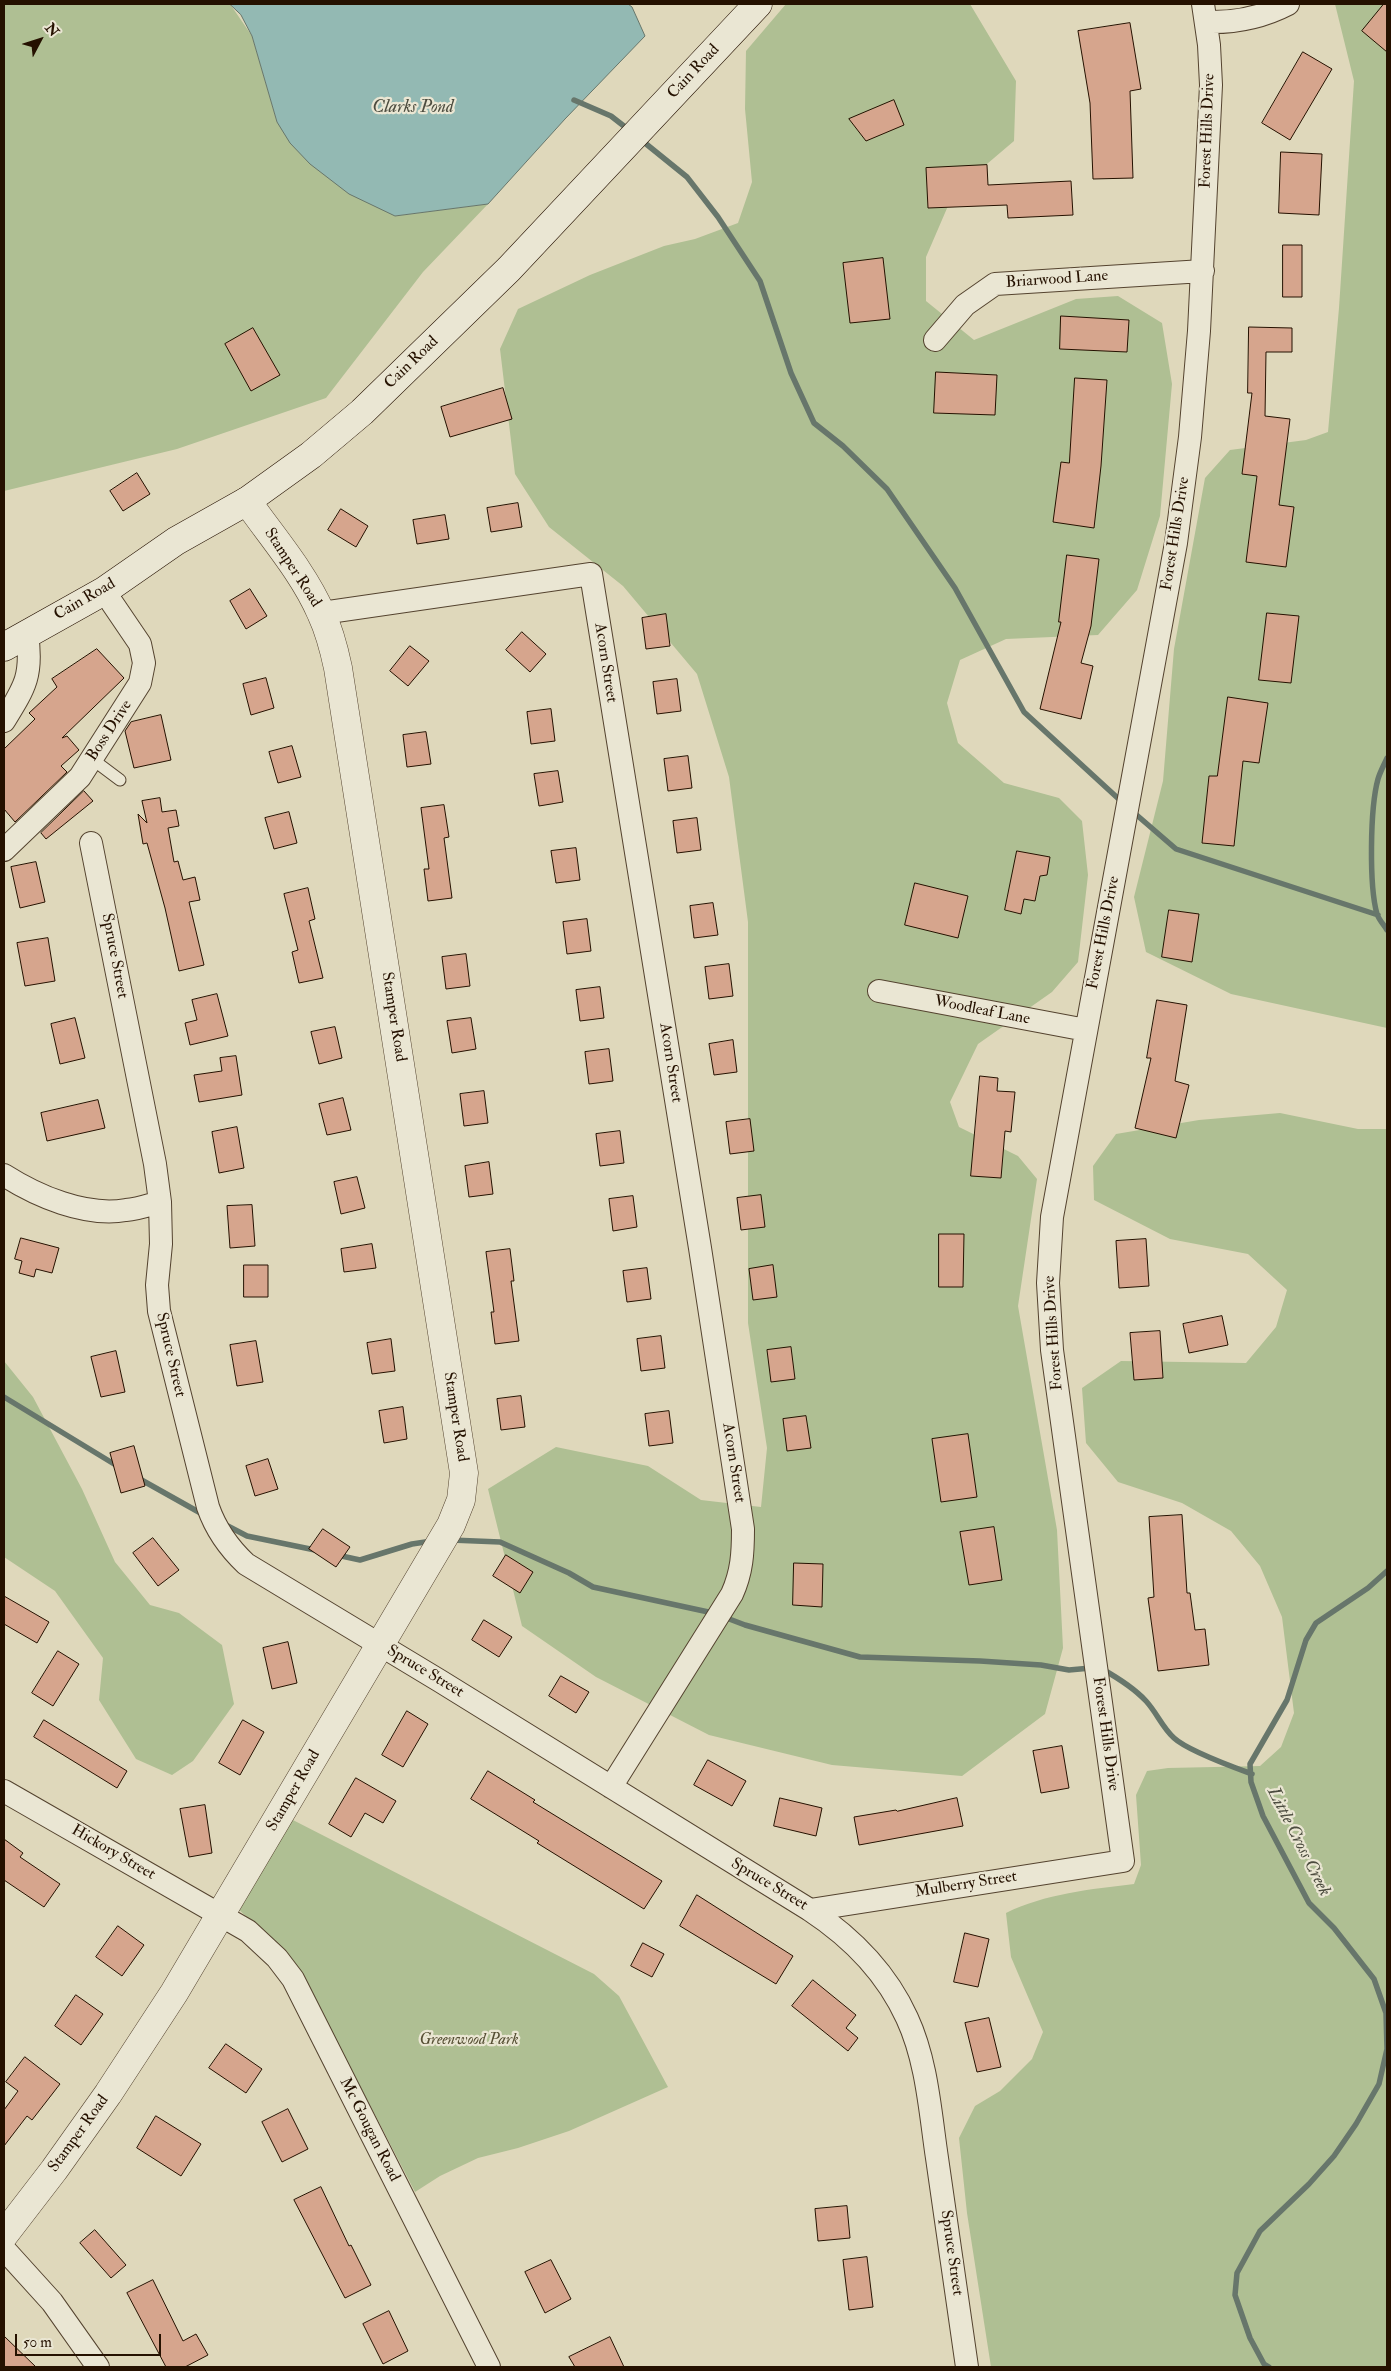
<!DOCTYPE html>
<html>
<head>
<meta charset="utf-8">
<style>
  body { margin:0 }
  #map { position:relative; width:1391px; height:2371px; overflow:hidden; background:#dfd8bb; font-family:"IM FELL Double Pica",serif }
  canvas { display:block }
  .frame { position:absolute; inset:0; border:5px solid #251100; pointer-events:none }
  .north { position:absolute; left:15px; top:15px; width:50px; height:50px; -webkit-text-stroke:4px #eae6d3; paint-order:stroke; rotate:50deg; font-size:14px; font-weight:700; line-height:20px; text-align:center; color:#251100 }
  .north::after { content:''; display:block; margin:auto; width:18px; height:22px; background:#251100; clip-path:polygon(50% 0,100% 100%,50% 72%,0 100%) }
  .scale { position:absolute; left:15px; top:2334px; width:146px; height:22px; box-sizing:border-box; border:2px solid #251100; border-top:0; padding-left:6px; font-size:15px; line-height:18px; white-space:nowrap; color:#251100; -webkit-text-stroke:4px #eae6d3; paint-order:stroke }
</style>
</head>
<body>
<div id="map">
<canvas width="1391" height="2371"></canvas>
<div class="frame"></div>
<div class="north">N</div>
<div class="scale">50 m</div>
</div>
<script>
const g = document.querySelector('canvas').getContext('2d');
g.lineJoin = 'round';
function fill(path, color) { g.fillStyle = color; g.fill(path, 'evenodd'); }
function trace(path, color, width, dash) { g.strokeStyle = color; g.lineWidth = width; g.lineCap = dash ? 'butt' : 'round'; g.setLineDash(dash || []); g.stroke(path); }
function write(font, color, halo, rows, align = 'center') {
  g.font = font + ' "IM FELL Double Pica",serif'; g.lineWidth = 4.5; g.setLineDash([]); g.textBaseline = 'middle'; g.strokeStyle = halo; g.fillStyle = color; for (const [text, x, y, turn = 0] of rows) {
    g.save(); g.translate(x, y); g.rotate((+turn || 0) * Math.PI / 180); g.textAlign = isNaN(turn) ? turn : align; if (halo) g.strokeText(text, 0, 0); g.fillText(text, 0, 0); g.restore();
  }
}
fill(new Path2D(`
  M4,4h226l22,32 25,86 118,94 93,-12 -65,68 -97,126 -149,51 -173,42z
  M786,4h184l46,77 -2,60 -60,51 -28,65v44l48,39 102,-41 42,-3 44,27 10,61 -12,132 -23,74 -39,45 -92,4 -46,21 -13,43 11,40 46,40 55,15 23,23 6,54 -10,87 -26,30 -74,52 -28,58 9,25 59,29 19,23 -19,127 39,224 6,118 -18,66 -83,62 -130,-11 -123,-30 -113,-58 -74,-51 -34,-137 68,-42 92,19 53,34 60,7 6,-59 -19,-125v-401l-19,-145 -32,-103 -74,-88 -74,-59 -34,-53 -15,-125 18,-40 72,-34 74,-29 31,-7 43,-16 14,-41 -7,-73 1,-58z
  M1335,4h52v1024l-156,-34 -85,-42 -12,-55 29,-116 11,-132 31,-171 25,-28 76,-10 22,-8 11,-124 15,-227z
  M1280,1113l78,16h29v1238h-396l-24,-154 -8,-75 16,-32 25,-15 32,-32 11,-27 -32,-75 -5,-44c38,-19 86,-24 128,-29l7,-19 -5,-70 11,-24 21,-3 92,-2 21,-19 13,-34 -12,-96 -22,-51 -29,-35 -49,-28 -64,-21 -32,-39 -4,-55 39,-27 125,2 30,-36 11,-37 -39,-36 -78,-15 -76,-39 -1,-34 23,-32 83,-14z
  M4,1361l29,36 49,92 33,73 35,43 29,8 43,32 12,59 -41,57 -21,14 -36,-16 -37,-59 4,-42 -48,-67 -51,-34z
  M289,1818l305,156 25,22 49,91 -99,44 -51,17 -40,10 -38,18 -25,16 -113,-218 -43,-46 -21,-19z`), '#afbf93');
const water = new Path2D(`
  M230,4h398l4,3 13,29 -80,83 -77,85 -93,12 -46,-22 -39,-30 -20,-21 -13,-21 -25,-86 -11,-21z`);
fill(water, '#93b9b3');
trace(water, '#67766b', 1);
trace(new Path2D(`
  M574,100l37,16 18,14
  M640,139l47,38 31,40 42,64 31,92 23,50 29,23 44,43 68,99 69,124 98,90
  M1387,758c-3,7 -7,14 -9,21 -8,29 -9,107 -1,135 2,6 7,11 10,16
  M1132,811l44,38 202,66
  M4,1397l115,70
  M138,1478l66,37
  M224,1524l23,12 68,14
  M451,1540l49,2 69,31 24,14 120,26
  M337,1555l23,5 52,-16 20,-3
  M724,1617l21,8 115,32 120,4 61,4 28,5 22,-2
  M1102,1669c16,9 32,19 44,32 11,12 16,26 28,37 14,13 59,29 78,36
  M1269,2367l-5,-3 -14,-26 -15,-43 2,-22 23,-42 49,-47 25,-28 22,-32 23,-40 8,-35 -1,-36 -12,-34 -40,-51 -25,-25 -46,-87 -12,-34 -1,-18 37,-64 19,-60 10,-17 52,-35 19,-17`), '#67766b', 5.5);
const building = new Path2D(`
  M1384,4h3v48l-25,-21z
  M1130,23l11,66 -11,2 3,87 -40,1 -3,-76 -12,-72z
  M1303,52l29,17 -42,71 -28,-17z
  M894,100l10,25 -38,16 -17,-22z
  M1281,152l41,2 -3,61 -40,-2z
  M987,165l1,20 83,-4 2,34 -65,3 -1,-13 -79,3 -2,-40z
  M1283,245h19v52h-19z
  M883,258l7,61 -40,4 -7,-60z
  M1061,316l68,4 -2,32 -67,-3z
  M1249,327l43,1v24h-26l-1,64 25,3 -11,86 15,2 -8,60 -40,-5 11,-86 -15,-2 10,-81h-4z
  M253,328l27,47 -29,16 -26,-47z
  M936,372l61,3 -2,40 -61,-2z
  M1075,378l32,2 -6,86 -7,62 -41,-6 8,-60 8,1z
  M503,388l9,31 -62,18 -9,-30z
  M137,473l13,21 -27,17 -13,-20z
  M518,503l4,24 -31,5 -4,-24z
  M341,509l27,17 -12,21 -28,-17z
  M445,515l4,24 -32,5 -4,-24z
  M1067,555l32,4 -8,67 -10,37 12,3 -12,53 -41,-10 21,-87h-2z
  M250,589l17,27 -21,13 -16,-28z
  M1267,613l32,3 -8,67 -32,-3z
  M666,614l4,32 -24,3 -4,-31z
  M522,632l24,22 -16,18 -24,-22z
  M410,646l19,15 -21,25 -18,-15z
  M97,649l27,29 -62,60 5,-2 12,14 -18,16 6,6 -52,50 -11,-13v-60l31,-30 -6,-6 28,-26 -5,-8z
  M266,678l8,30 -23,7 -8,-31z
  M677,679l4,32 -24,3 -4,-32z
  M1228,697l40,6 -9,60 -16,-2 -9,85 -32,-3 7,-67h8z
  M551,709l4,32 -24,3 -4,-32z
  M161,715l10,45 -37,8 -9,-37 6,-9z
  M426,732l5,32 -24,3 -4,-32z
  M292,746l9,31 -23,6 -9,-31z
  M688,756l4,32 -24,3 -4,-32z
  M558,771l5,31 -24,4 -5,-32z
  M84,791l9,10 -47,38 -5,-6z
  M160,798l2,14 14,-2 3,16 -11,2 6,34 4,-1 5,19 12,-3 5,23 -11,2 15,63 -25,6 -14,-63 -18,-65 -4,1 -5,-30 9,9 -5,-22z
  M444,805l5,32 -5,1 8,60 -24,3 -4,-32h5l-8,-61z
  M289,812l8,31 -23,6 -9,-31z
  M697,818l4,32 -24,3 -4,-32z
  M576,848l4,32 -24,3 -5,-32z
  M1017,851l33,6 -3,18 -7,1 -5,25 -11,-2 -3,15 -16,-4z
  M36,862l9,40 -25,6 -9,-41z
  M915,883l53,13 -10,42 -53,-13z
  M308,888l7,31 -6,2 14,57 -24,5 -7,-31 6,-2 -14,-56z
  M713,903l5,32 -24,3 -4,-32z
  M1169,910l30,4 -7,48 -30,-5z
  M587,919l4,32 -24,3 -4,-32z
  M48,938l7,43 -30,5 -8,-43z
  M466,954l4,32 -24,3 -4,-32z
  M729,964l4,32 -24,3 -4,-32z
  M600,987l4,31 -24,3 -4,-31z
  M217,994l11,42 -38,9 -5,-22 12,-3 -5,-20z
  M1157,1000l30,5 -12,76 14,4 -13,53 -41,-10 16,-70h-4z
  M75,1018l10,40 -25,6 -9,-40z
  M471,1018l5,31 -24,4 -5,-32z
  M335,1027l7,31 -23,6 -8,-32z
  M733,1040l4,32 -23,3 -5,-31z
  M609,1049l4,32 -24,3 -4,-32z
  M236,1056l6,39 -43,7 -5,-27 28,-4 -2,-13z
  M980,1076l18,2 -1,13 18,1 -4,40 -6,-1 -4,47 -30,-2z
  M484,1091l4,32 -24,3 -4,-32z
  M343,1098l8,32 -24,5 -8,-31z
  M98,1100l7,28 -58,13 -6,-28z
  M750,1119l4,32 -24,3 -4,-32z
  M237,1127l7,41 -25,5 -7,-41z
  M620,1131l4,32 -24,3 -4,-32z
  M489,1162l4,32 -24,3 -4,-31z
  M357,1177l8,31 -24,6 -7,-32z
  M761,1195l4,32 -24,3 -4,-32z
  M633,1196l4,31 -24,4 -4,-32z
  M252,1205l3,41 -25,2 -3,-42z
  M939,1234h25l-1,53h-24z
  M21,1238l38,10 -7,25 -16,-4 -2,8 -15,-4 3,-12 -7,-2z
  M1146,1239l3,47 -30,2 -3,-47z
  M372,1244l4,24 -32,4 -3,-23z
  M510,1249l4,32h-3l8,60 -24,3 -4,-32h3l-8,-60z
  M244,1265h24v32h-24z
  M773,1265l4,32 -24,3 -4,-31z
  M647,1268l4,31 -24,3 -4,-31z
  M1222,1316l6,29 -39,8 -6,-29z
  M1160,1331l3,47 -29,2 -4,-47z
  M661,1336l4,32 -24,3 -4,-32z
  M391,1339l4,32 -23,3 -5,-31z
  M256,1341l7,41 -26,4 -7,-41z
  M791,1347l4,32 -24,3 -4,-32z
  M116,1351l9,41 -24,5 -10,-40z
  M521,1396l4,31 -24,3 -4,-31z
  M403,1407l4,32 -23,4 -5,-32z
  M669,1411l4,32 -24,3 -4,-32z
  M806,1416l5,32 -24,3 -4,-32z
  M968,1434l9,63 -36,5 -9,-63z
  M134,1446l11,40 -24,7 -11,-40z
  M268,1459l10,30 -23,7 -9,-30z
  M1182,1515l5,78h3l5,37 10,-1 4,36 -51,6 -10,-73 6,-1 -5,-80z
  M994,1527l8,53 -33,5 -9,-53z
  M323,1529l27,18 -14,20 -27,-18z
  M153,1538l26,32 -21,16 -25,-33z
  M506,1555l27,17 -13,21 -27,-17z
  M794,1563l29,1 -1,43 -29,-2z
  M4,1596l45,26 -12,21 -33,-19z
  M484,1620l28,17 -13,20 -27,-17z
  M288,1642l9,41 -25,6 -9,-41z
  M58,1651l21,13 -26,42 -21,-13z
  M561,1676l28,16 -13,21 -27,-17z
  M407,1711l21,13 -25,43 -21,-12z
  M44,1720l83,51 -10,17 -83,-51z
  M243,1720l21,12 -24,43 -21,-12z
  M1062,1746l7,42 -28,5 -8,-42z
  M708,1760l38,21 -14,25 -38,-21z
  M488,1771l47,29 -2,2 129,79 -18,28 -107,-66 2,-2 -68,-42z
  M356,1778l40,23 -13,22 -18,-10 -14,24 -22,-13z
  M780,1798l42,10 -6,28 -42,-10z
  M957,1798l6,28 -104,19 -5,-28 42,-7 1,1z
  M205,1805l7,48 -23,4 -9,-48z
  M4,1839l19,14 -3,4 40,27 -16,23 -40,-27z
  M697,1895l96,61 -17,28 -96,-58z
  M118,1926l26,19 -22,31 -26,-19z
  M965,1933l24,6 -11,48 -24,-5z
  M643,1943l21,11 -12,23 -21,-11z
  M813,1980l43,35 -10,13 12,10 -10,13 -56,-45z
  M76,1995l27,19 -22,31 -26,-19z
  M989,2018l12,49 -24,5 -12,-49z
  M226,2044l36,25 -16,24 -37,-25z
  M25,2057l35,27 -28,36 -5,-4 -23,30v-36l14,-19 -12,-9z
  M288,2109l20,40 -26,13 -20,-40z
  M156,2116l45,28 -20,32 -44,-28z
  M321,2187l28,59 2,-1 20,40 -26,13 -51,-98z
  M847,2206l3,32 -32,3 -3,-32z
  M95,2230l31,35 -15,13 -31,-35z
  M867,2257l6,50 -24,3 -6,-50z
  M551,2260l20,39 -26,14 -20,-41z
  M153,2280l30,61 13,-7 12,21 -23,12h-19l-39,-74z
  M389,2311l19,40 -25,13 -20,-40z
  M4,2336l32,31h-32z
  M610,2337l14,30h-49l-6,-10z`);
fill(building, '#d6a58d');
trace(building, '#251100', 1);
const service = new Path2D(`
  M92,759l28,21`);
const minor = new Path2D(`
  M1206,22c30,1 57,-5 82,-18
  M935,340l30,-35 30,-21 208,-13
  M322,613l269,-39 109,674 43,281c0,24 -1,43 -11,65l-121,193
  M4,721c21,-34 29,-46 23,-87
  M91,843l64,321 5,38 1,42 -4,41 2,26 49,196c8,23 20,40 38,57l194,117 370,229c41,27 76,62 97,108 20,43 23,93 30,140 10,70 20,139 30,209
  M4,850l76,-73 60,-94 4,-20 -4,-19 -36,-53
  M879,991l207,39
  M4,1175c33,21 81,42 122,35 12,-1 23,-5 34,-8
  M4,1791l244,140 29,27 16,21 196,388
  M810,1910l313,-49 -71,-511 -4,-67 4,-66 124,-674 14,-106 9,-106 12,-246 -2,-40 -6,-41
  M4,2249l48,53 46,65`);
const tertiary = new Path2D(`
  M4,2235l50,-65 54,-76 66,-101 277,-468 10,-25 3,-27 -126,-805c-4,-19 -9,-38 -17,-55 -18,-41 -49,-76 -74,-112`);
const secondary = new Path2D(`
  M4,647l100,-56 72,-50 71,-40 64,-46 51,-43 147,-143 249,-265`);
trace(service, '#54432f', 13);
trace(minor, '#54432f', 24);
trace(tertiary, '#54432f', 29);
trace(secondary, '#251100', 29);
trace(service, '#eae6d3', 11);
trace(minor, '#eae6d3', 22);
trace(tertiary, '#eae6d3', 28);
trace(secondary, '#eae6d3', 28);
write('16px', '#251100', '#eae6d3', [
  ["Cain Road",694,72,-47],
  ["Forest Hills Drive",1208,131,-88],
  ["Briarwood Lane",1057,280,-4],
  ["Cain Road",412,363,-44],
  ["Forest Hills Drive",1176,534,-81],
  ["Stamper Road",292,568,57],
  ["Cain Road",85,600,-30],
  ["Acorn Street",605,663,81],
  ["Boss Drive",110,731,-57],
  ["Forest Hills Drive",1104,933,-79],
  ["Spruce Street",114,956,79],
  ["Woodleaf Lane",982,1011,11],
  ["Stamper Road",393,1017,81],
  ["Acorn Street",670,1063,81],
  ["Forest Hills Drive",1054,1333,-94],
  ["Spruce Street",170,1355,77],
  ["Stamper Road",455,1417,81],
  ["Acorn Street",733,1463,81],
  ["Spruce Street",425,1672,31],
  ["Forest Hills Drive",1105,1734,82],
  ["Stamper Road",294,1791,-60],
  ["Hickory Street",113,1853,30],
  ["Spruce Street",769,1885,31],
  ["Mulberry Street",966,1885,-9],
  ["Mc Gougan Road",369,2130,63],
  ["Stamper Road",79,2134,-54],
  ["Spruce Street",951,2253,82]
]);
write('italic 16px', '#554e33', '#eae6d3', [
  ["Greenwood Park",469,2041]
]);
write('italic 18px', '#4c4c3f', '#eae6d3', [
  ["Clarks Pond",413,108],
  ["Little Cross Creek",1298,1842,63]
]);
</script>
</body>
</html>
